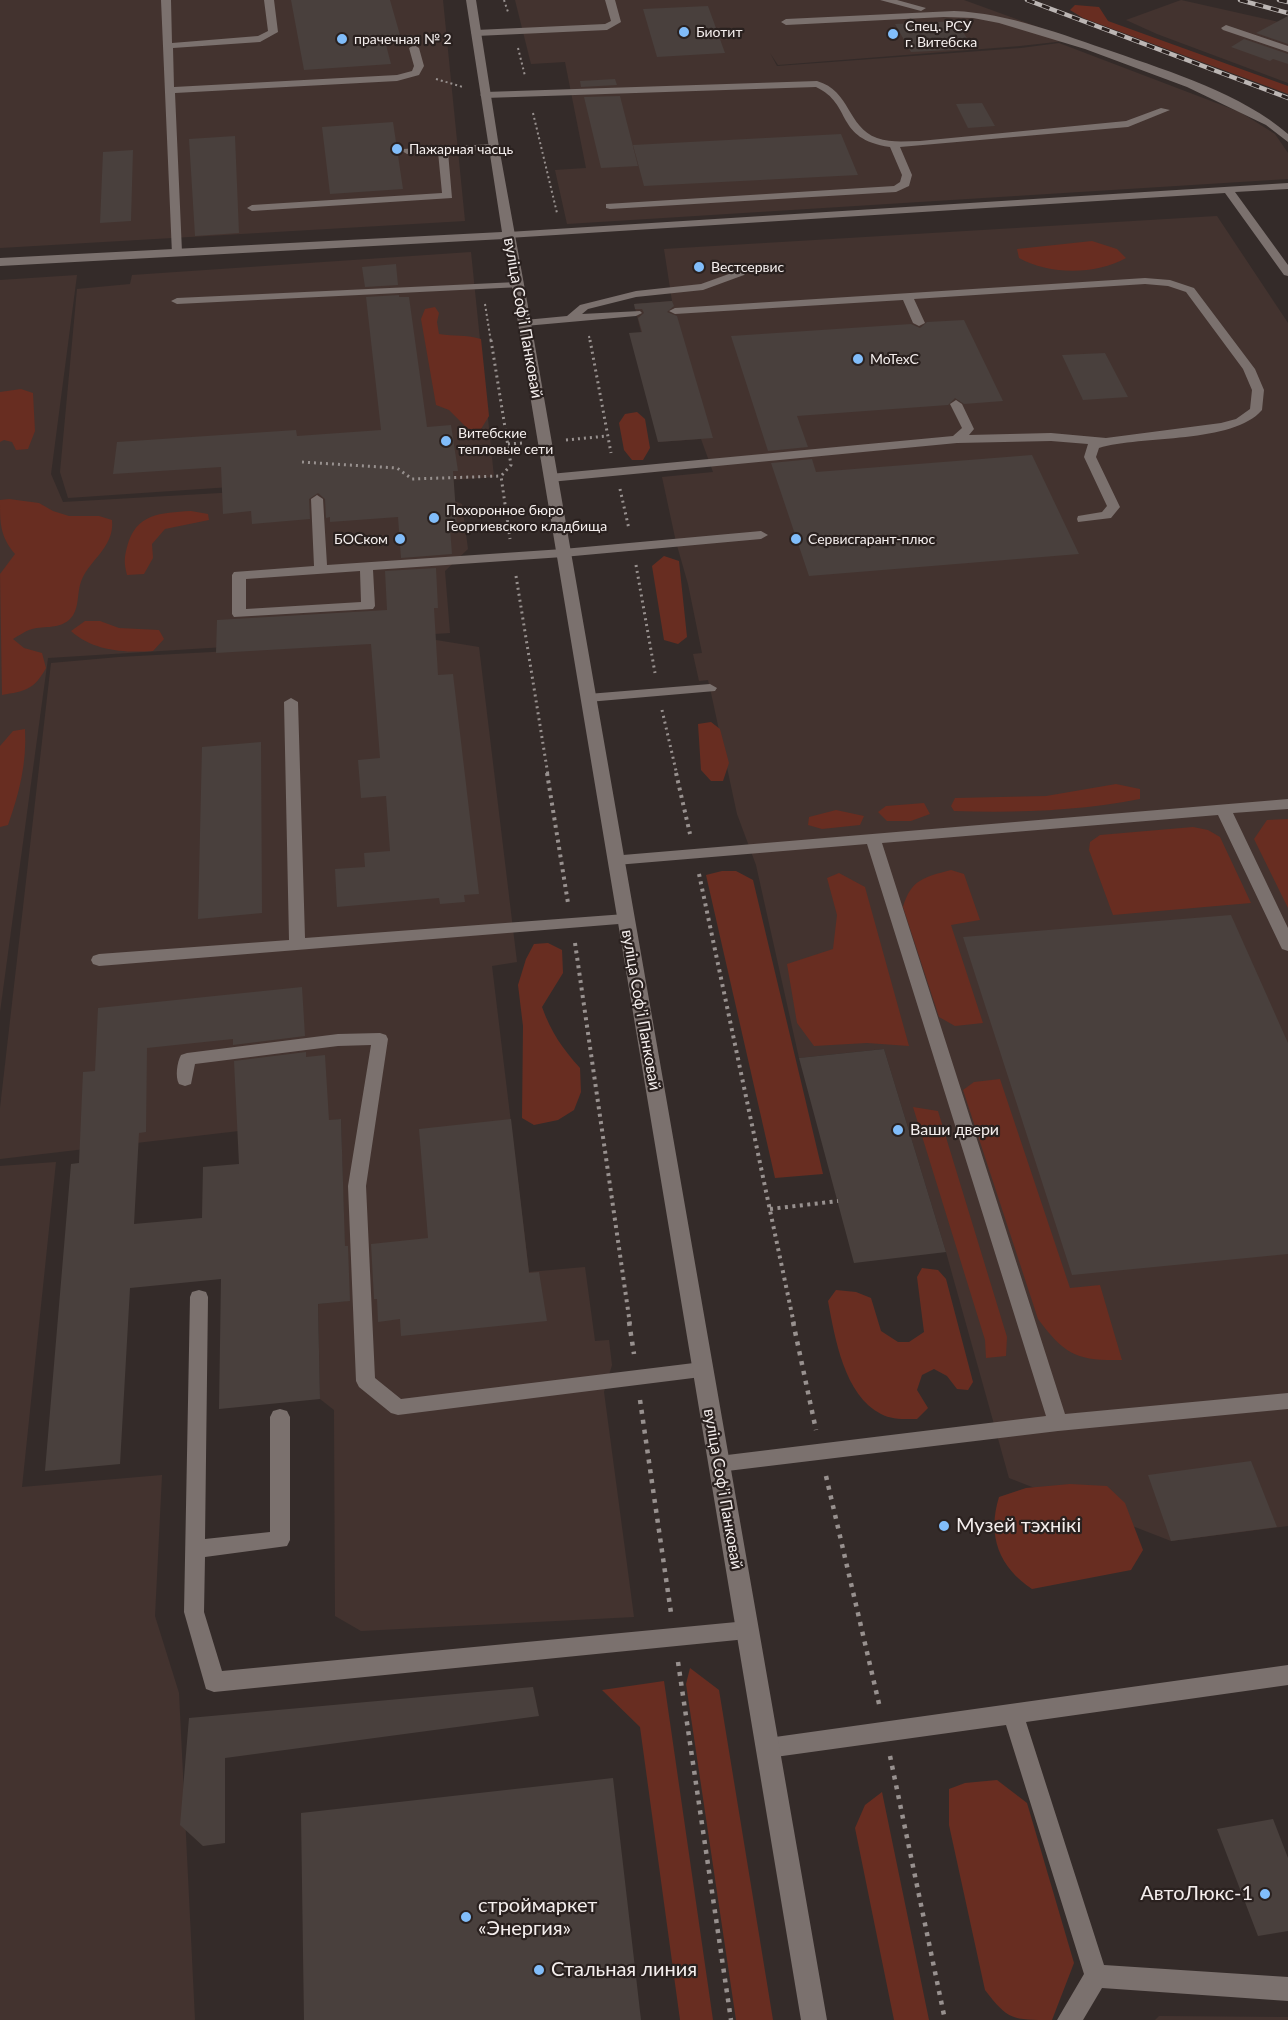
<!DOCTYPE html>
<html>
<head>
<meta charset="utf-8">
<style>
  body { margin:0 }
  canvas { display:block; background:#342b29 }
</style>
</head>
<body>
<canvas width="1288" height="2020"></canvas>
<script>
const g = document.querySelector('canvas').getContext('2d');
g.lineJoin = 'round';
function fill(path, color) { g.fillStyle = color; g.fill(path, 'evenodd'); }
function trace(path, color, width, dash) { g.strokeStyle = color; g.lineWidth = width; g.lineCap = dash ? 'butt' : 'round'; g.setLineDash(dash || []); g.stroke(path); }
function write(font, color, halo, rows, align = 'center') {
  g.font = font + ' Lato,sans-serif'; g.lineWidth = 4.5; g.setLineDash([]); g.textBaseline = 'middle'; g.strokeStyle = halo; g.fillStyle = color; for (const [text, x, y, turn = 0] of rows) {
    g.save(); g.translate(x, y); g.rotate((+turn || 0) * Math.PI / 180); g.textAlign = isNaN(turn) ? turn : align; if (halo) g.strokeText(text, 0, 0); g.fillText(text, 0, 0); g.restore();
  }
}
fill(new Path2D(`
  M0,0h443l22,221 -465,27z
  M515,0h449l110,40 -54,6 -242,19 -8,-12 7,13 244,-18 38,-5 181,69 35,22 13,19v26l-721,45 -12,-54 31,-2 -21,-106 -34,2z
  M1181,0l107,24v59l-131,-49 -31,-14z
  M1217,216l71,107v1203l-117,15 -162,-63 -63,-226 -62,-203 -85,9 -43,-193 -19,-51 -27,-126 -2,-8 -9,1 -6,-27 9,-1 -14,-69 -12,-42 -14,-65 51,-5 -12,-33 -43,3 -17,-110 -7,-28 38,-3 -8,-52z
  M471,252l23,225 -114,8 -2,-8 -310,21 -8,-26 17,-183 53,-5 2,-9z
  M77,275l-26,199 12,28 298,-17 61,3 40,16 6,45 -23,22 5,62 -402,25 -48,354v-732z
  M436,640l43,7 38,315 -25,4 37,306 56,-5 10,74 14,-1 3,25 -8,27 30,225 -273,14 -26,-15 -1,-206 -14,-11 -2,-95 28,-3 -5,-182 -341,40v-51l51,-445 68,-6z
  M56,1162l-34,325 140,-12 -7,141 24,77 16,327h-195v-854z
  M1159,2016l123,1h6v3h-133z`), '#43332f');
fill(new Path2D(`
  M1075,5l24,2 9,14 180,65v8l-205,-76 -13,-8z
  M1092,241l25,8 9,9c-30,17 -77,17 -107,0l-2,-9z
  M435,307l4,6 -2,9 2,12c16,3 25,0 42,5l8,77 -8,13h-13l-19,-19 -13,-5 -15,-86 4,-10z
  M21,389l12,4 2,38 -7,18 -12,1 -4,-8 -8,-2 -4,2v-50z
  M637,412l8,7 5,29 -7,12h-11l-8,-10 -5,-27 6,-9z
  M9,499l30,4 14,8 16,5h30l13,4c3,29 -26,41 -32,65 -3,12 -1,26 -11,35 -12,10 -26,5 -40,10 -5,2 -11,6 -16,9l11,9 18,5 4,15c-12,22 -21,23 -44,27l-2,-121 15,-20c-15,-18 -15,-30 -15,-54z
  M191,511l17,3 1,6 -44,9 -13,15 1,14 -9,16 -17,1c-3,-11 -3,-17 0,-28 9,-34 33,-34 64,-36z
  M664,556l15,5 8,76 -9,7 -14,-4 -12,-74z
  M85,621h15l19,7 40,2 5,9 -11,12c-29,2 -60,0 -82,-20z
  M711,722l9,7 9,34 -6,18h-12l-10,-11 -3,-46z
  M25,729c2,34 -6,65 -17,96l-8,2v-81l13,-15z
  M1116,784l24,5v10c-61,12 -124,14 -186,12l-3,-5 4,-8 91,-2z
  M924,803l6,11 -19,7h-24l-9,-9 8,-6z
  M836,810l28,6 -4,9 -38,4 -14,-4 1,-8z
  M1288,819v89l-34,-69 13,-19z
  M1193,827l15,3 12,7 31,66 -138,12 -24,-65 1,-8 10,-7z
  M951,870l13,4 16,46 -29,5 32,98 -28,3 -16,-9 -36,-110c8,-28 22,-30 48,-37z
  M722,871h14l17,9 70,294 -48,4 -69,-303z
  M839,873l26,14 44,159 -42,-3 -53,3 -17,-23 -10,-59 46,-15 4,-34 -10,-37z
  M548,943l14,7 1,23 -21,34c9,25 20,41 38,61l1,24 -7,18 -16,10 -24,5 -12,-7 1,-92 -5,-41 8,-26 8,-15z
  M1000,1079l70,209 30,-3 22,75c-45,1 -57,-5 -84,-41l-75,-229 11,-8z
  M913,1107l25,4 69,226 -1,19 -20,2 -1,-18z
  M922,1268l16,2 8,9 27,103 -5,8 -11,-1 -10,-13 -13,-7 -12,6 -5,15 11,18 -11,11c-11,0 -25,1 -36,-5 -37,-19 -46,-76 -53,-113l8,-11 20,2 15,6 10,33 17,11h11l15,-10 -7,-55z
  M1070,1484l37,2 18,17 18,47 -12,20 -99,19c-33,-22 -45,-53 -33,-92l27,-9z
  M690,1668l29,22 54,330h-37l-50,-336z
  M664,1681l49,339h-33l-40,-293 -38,-37z
  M997,1780l30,23 47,160 -22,57c-40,0 -44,0 -67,-30l-36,-165v-36l16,-6z
  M882,1792l47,228h-35l-39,-192 10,-23z`), '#682d21');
fill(new Path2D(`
  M291,0h99l10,35 -16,2 7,27 -87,6z
  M708,6l17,47 -68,4 -14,-48z
  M1288,16v28l-32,-11z
  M957,21l16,28 -62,3 -16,-28z
  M1244,39l44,15v10l-15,-5 -3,2 -39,-14z
  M615,79l2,6 -36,2 -1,-6z
  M620,96l18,70 -37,2 -17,-71z
  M982,103l13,23 -27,2 -12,-24z
  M393,122l10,67 -73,5 -8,-67z
  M841,134l17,41 -214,11 -11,-41z
  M235,136l4,97 -44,3 -6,-97z
  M133,150l-2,71 -31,2 3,-71z
  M396,264l2,21 -33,2 -3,-20z
  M399,295v2h10l18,130 24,-2 7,46h-5l4,56 -7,1 2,26 -51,4 -3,-41 -68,5v-5l-4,1 -1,-19 -7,-6 -9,6 1,20 -58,5 -1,-13 -28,3 -2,-47 -108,7 4,-32 179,-12 1,6 84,-6 -15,-133z
  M672,301l2,5 -7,6 10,4 36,122 -55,4 -29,-109 13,-1 -4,-14 6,-5 -2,-4h-7l-1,-5z
  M964,320l39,81 -39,3 -9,-6 -7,7 -151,11 11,31 -40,4 -37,-115 180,-12 9,4 7,-6z
  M1105,353l23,44 -45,3 -21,-45z
  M1032,455l47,99 -270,22 -38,-113 41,-4 4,13z
  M436,568l2,40h-4l4,67 15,-1 26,220 -15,1 1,7 -25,2 -1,-6 -102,9 -2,-38 30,-2 -1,-14 26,-2 -4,-55 -25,2 -3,-38 22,-2 -9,-114 -155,9 1,-33 170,-10 -2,-39z
  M261,742l1,171 -64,6 4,-172z
  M1231,915l57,128v211l-216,21 -109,-338z
  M302,987l3,49 -72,9v-6l-86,9 -1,84 -7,1 -5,91 68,-6 1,-51 36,-3 -5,-103 72,-9v5l19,-2 4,65 12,-1 4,127h3l2,55 -32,3 2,95 -101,10 2,-130 -91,9 -10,176 -75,7 26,-307 8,-1 4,-91 12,-1 3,-63z
  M884,1049l62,203 -92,11 -55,-205z
  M511,1119l18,154 10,-1 8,49 -146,15 -1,-17 -22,3 -1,-23h-3l-3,-55 57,-6 -9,-109z
  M1251,1461l26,66 -106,14 -23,-66z
  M533,1687l6,29 -314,42v85l-22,3 -23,-21 9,-107z
  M613,1778l28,242h-337l-3,-207z
  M1273,1819l15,39v73l-30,5 -41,-107z`), '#49403d');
trace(new Path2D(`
  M504,0l4,12
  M518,48l7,28
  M436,79l27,8
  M533,113l24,100
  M485,304l6,38
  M589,336l1,6`), '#98918f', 2, [2, 3]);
trace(new Path2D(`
  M491,340l20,125 -10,11 9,63
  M590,340l21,113
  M566,440l41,-4
  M508,444l14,-1
  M302,462l95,6 15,11 89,-3
  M620,489l9,40
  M636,565l19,108
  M516,576l32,199
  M662,710l15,65`), '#98918f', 3, [2, 4]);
trace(new Path2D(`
  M547,773l21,130
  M676,773l14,61
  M699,874l95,450
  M575,943l55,381
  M770,1209l68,-8`), '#98918f', 4, [3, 4.5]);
trace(new Path2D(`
  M629,1322l5,32
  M793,1322l23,108
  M640,1400l31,213
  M826,1476l54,232
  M678,1662l53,358
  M890,1756l55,264`), '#98918f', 4.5, [4, 6]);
fill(new Path2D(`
  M161,0h10l1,43 86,-7 10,-5 -4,-31h10l4,32 -18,10 -87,6 1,39 223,-12 15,-4 2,-5 -5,-18 5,-3 5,3 5,18 -5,9 -22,6 -222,12 7,159 -2,2h-8z
  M605,0h10l6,22 -14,8 -131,6 -5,-3 5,-3 129,-6 6,-3z
  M880,0h17l29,8 -5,3z
  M954,11c54,2 109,24 160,41 57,20 128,42 174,82v8l-22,-17 -79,-38 -102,-38 -86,-26 -26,-5 -29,-1 -158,8 -5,-3 5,-3z
  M1226,25l62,21v6l-65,-22 -2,-2z
  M817,81c34,10 30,46 60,57 14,5 29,3 43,3l206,-20 35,-13 9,2 -42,17 -228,20 12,28 -3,11 -13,6 -286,17 -4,-1v-4l288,-18 6,-4 2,-7 -12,-28c-56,-8 -37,-43 -74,-60l-331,11 -5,-3 5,-3z
  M493,144l4,1v4l-49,3 4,46 -200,13 -5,-3 5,-3 190,-12 -4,-41 -31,2 -5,-3 1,-2z
  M1288,183v6l-53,3 53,73v11l-4,-1 -59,-82 -717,45 -5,-3 5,-3z
  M740,270l6,3 -2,2 -41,15 -67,7 -48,12 -6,5 58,-3 2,2 -6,3 -111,10 -6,-3 6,-3 42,-4 13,-11 56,-14 65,-7z
  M1145,278l25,2 24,8 61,81 9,21 -2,20c-29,34 -120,25 -163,38l-3,9 24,50 -9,11 -33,4 -1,-3 1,-3 24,-4 5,-6 -23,-49 4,-13 -37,-3 -94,2 -407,39 -6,-4 6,-4 403,-38 9,-8 -12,-24 6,-4 6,4 12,25 -5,6 82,-2 55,5 115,-15 15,-4 14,-10 2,-19 -9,-21 -57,-77 -18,-6 -23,-2 -231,15 11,24 -6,3 -6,-3 -10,-23 -228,14 -6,-3 6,-3z
  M517,282l6,3 -2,2 -344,17 -6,-3 6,-3z
  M317,495l6,4 4,66 236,-16 198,-18 7,4 -7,4 -198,18 -190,13 2,36 -2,3 -139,8 -2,-3v-39l2,-3 80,-6 -3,-67zM360,571l1,31 -115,7v-30z
  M710,684l7,4 -2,3 -127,11 -7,-4 7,-4z
  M291,698l7,4 7,236 320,-24 6,1 2,4 -2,4 -532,43 -6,-2 -2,-4 2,-4 6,-2 190,-14 -5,-238z
  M1288,799v10l-55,4 55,115v23l-6,-2 -2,-4 -62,-130 -336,28 183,571 223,-21v16l-230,22 -339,41 -7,-2 -3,-6 3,-6 7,-2 327,-40 -179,-572 -251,21 -5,-1 -3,-4 3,-4z
  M380,1033l6,2 2,4 -22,147 9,192 26,21 301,-37 7,2 3,6 -3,6 -311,39 -7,-2 -32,-26 -3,-6 -8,-195 23,-141 -33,1 -143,18 -4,20 -6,2 -6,-2c-4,-7 -2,-22 2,-29l6,-2 151,-19z
  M199,1290l7,2 2,5 -3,242 65,-7v-115l3,-6 7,-2 7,2 3,6v123l-3,6 -82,11 -1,55 18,59 525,-50 7,2 3,7 -3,7 -7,2 -533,53 -8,-3 -22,-77 6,-315 2,-5z
  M1288,1665v20l-262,37 78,243 184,12v24l-186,-13 -19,32h-26l27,-46 -78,-249 -238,33 -8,-3 -3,-7 3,-7 8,-3z`), '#7b716e');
fill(new Path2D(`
  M466,0h10l23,147 32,176 296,1697h-26l-297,-1781 -504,27v-8l502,-26z`), '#7b716e');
const rail = new Path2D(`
  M1027,0l261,98
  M1240,0l48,13
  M1279,0l9,2`);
trace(rail, '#bcb6b4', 4.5);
trace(rail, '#2a211f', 3, [8]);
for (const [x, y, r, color] of [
  [684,32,6,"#81bdfa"],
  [893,34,6,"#81bdfa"],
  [342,39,6,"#81bdfa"],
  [397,149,6,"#81bdfa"],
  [699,267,6,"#81bdfa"],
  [858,359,6,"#81bdfa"],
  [446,441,6,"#81bdfa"],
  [434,518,6,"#81bdfa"],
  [400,539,6,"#81bdfa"],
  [796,539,6,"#81bdfa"],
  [898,1130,6,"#81bdfa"],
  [944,1526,6,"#81bdfa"],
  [1265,1894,6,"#81bdfa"],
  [466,1917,6,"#81bdfa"],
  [539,1970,6,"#81bdfa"]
]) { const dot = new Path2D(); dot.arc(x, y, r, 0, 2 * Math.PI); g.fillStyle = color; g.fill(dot); trace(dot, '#2a211f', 2); }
write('14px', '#f4eeed', '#2a211f', [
  ["Спец. РСУ",905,26],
  ["г. Витебска",905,42],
  ["Биотит",696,32],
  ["прачечная № 2",354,39],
  ["Пажарная часць",409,149],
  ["Вестсервис",711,267],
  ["MoTexC",870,359],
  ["Витебские",458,433],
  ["тепловые сети",458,449],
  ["Похоронное бюро",446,510],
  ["Георгиевского кладбища",446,526],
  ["БОСком",388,539,"right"],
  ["Сервисгарант-плюс",808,539]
], 'left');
write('16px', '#f4eeed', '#2a211f', [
  ["вуліца Софʼі Панковай",523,318,80],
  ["вуліца Софʼі Панковай",641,1010,80],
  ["вуліца Софʼі Панковай",723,1489,80]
]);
write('16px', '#f4eeed', '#2a211f', [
  ["Ваши двери",910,1130]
], 'left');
write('20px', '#f4eeed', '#2a211f', [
  ["Музей тэхнікі",956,1526],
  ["АвтоЛюкс-1",1253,1894,"right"],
  ["строймаркет",478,1906],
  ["«Энергия»",478,1929],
  ["Стальная линия",551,1970]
], 'left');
</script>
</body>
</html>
